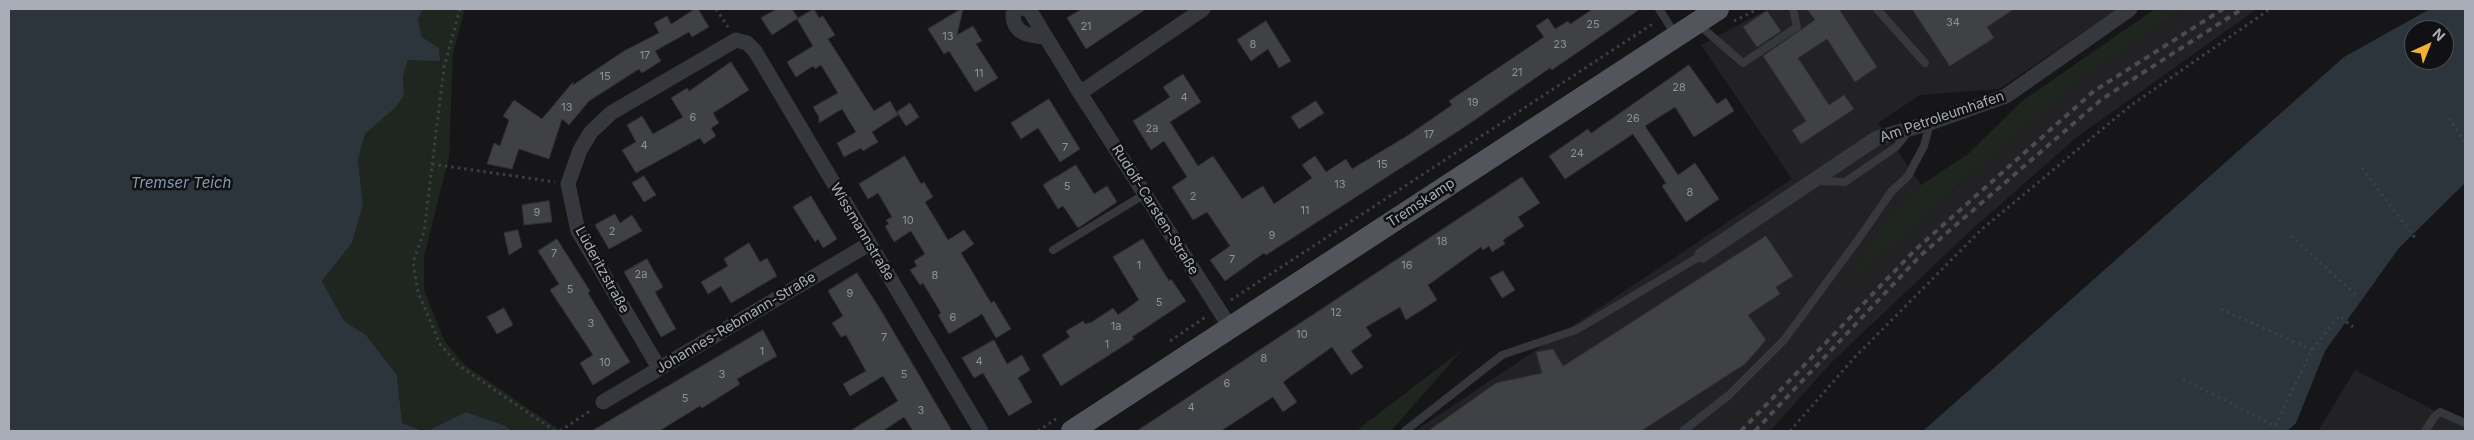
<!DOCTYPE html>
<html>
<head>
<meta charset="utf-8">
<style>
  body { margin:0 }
  #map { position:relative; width:2474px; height:440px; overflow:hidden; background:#161618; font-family:Inter,sans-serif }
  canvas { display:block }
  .frame { position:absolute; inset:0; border:10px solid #a8adb8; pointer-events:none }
  .north { position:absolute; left:2404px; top:20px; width:50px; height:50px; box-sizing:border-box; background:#111113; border:1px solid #4d4f55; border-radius:50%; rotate:44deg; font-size:14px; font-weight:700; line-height:20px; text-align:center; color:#a8adb8 }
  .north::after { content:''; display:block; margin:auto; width:18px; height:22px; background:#f2b134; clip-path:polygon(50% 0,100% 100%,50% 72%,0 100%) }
</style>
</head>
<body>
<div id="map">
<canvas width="2474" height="440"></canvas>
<div class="frame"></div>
<div class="north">N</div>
</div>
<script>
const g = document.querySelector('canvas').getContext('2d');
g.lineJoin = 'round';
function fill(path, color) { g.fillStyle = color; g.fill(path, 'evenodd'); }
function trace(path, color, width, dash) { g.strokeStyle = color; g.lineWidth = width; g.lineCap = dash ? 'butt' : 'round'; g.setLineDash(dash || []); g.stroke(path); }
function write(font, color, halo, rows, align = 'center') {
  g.font = font + ' Inter,sans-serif'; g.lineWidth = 5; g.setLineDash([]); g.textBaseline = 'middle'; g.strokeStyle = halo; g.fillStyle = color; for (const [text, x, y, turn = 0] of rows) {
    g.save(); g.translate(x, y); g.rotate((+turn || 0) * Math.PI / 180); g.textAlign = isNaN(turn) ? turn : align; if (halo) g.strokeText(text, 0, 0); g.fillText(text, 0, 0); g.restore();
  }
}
fill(new Path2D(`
  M1768,9h350l-119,80 -79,6 -42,28 43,62 -37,36 -38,67 93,-86 143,-124 101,-69h74l-180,128 -108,95 -137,130 -62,69h-355l377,-252 -91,-134z
  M2355,370l110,56v5h-147z`), '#222225');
fill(new Path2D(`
  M423,9h42l-12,44 -4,104 -25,100v33l21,52 20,23 96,66h-50l-5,-5 -40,-14 -39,19 -25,-8 -5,-48 -31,-40 -22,-14 -22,-40 30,-38 11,-38 -5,-45 7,-26 30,-26 9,-12 -1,-20 5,-16 31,-12 -17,-11 -4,-18z
  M2155,9h28l-101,69 -143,124 -94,87 39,-68 37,-36 47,-31 54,-53z
  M1463,349l-72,82h-35z`), '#1e261f');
fill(new Path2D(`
  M9,9h414l-5,10 4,18 17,11 1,13 -32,-1 -5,16 1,20 -9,12 -30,26 -7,26 5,45 -11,38 -30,38 22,40 22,14 31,40 5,48 22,8h-415z
  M2430,9h35v174l-66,65 -74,103 -29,72 -9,8h-364l421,-374zM2414,30h30v30h-30z
  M466,412l40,14 5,5h-84z`), '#2c353c');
const building = new Path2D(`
  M695,9h3l11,18 -17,10 -3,-5 -34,19 6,10 -19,12 -3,-4 -50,32 -20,24 -7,-6 -13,40 -30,-10 -7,20 -25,-5 7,-21 6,3 9,-26 -6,-4 11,-16 28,19 31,-37v3l51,-34 35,-18 -5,-10 13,-7 4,8z
  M777,9h15l6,9 -26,17 -11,-17z
  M814,9l5,9 4,-2 12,19 -7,4 46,72 16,-10 8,14 -26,17 6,10 -15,9 -2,-3 -17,9 -7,-14 19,-11 -14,-23 -23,14v-6l-6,-10 25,-14 -17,-28 -6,4 -2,-3 -17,11 -9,-15 26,-16 -16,-27z
  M961,9h2l-6,26 16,-9 9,15 -6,3 22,34 -23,14 -26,-41 -5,3 -16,-25z
  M1082,9h64l-60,40 -19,-31z
  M1593,9h47l-88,61 -2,-2 -84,58 -200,129 -2,-2 -39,28 -15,-21 20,-14 -23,-34 -14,8 -21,-33 15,-10 -23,-36 -13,9 -18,-29 37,-24 -7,-10 20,-13 18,28 -31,20 28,44 15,-10 29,43 21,-13 11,18 38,-26 -10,-13 13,-9 11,16 20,-13 6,10 55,-33 45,-31 -3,-4 95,-64 -8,-11 12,-8 7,11 13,-8 2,3z
  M1807,9h32l38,58 -22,15 -28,-43 -29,19 31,47 15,-10 10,14 -53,35 -9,-14 14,-9 -43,-65 52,-36z
  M1912,9h102l-27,18 7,11 -44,28z
  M1767,11l14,20 -24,16 -14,-20z
  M1266,21l25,40 -12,7 -11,-19 -17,12 -14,-21z
  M731,62l18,28 -36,23 6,10 -8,5 5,8 -12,8 -4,-6 -64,35 -14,-23 14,-8 -9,-17 15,-9 11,18 30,-17 -12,-19 16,-10 2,3z
  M1689,65l28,39 9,-6 8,13 -40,26 -19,-30 -30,19 33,49 17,-12 24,36 -33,23 -24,-36 4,-3 -33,-49 -68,45 -16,-23 39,-27 3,4z
  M1049,99l31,50 -20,13 -22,-34 -17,11 -10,-16z
  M1316,101l8,12 -25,16 -8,-12z
  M910,103l9,14 -13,9 -9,-14z
  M905,156l16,28 3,-2 9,15 -8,5 23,38 16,-10 10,14 -13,9 30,50 3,-2 17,28 -15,9 -14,-24 -33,20 -11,-19 3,-2 -18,-30 -3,2 -10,-15 7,-4 -3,-5 11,-7 -14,-23 -17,11 -9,-16 4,-2 -3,-4 6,-3 -14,-24 -10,6 -9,-15z
  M1076,165l18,29 13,-8 10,16 -39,26 -15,-22 -5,3 -15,-24z
  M644,176l12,19 -12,7 -12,-19z
  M1522,177l18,26 -22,14 6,9 -21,14 2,4 -13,8 -3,-6 -6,4 -2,-3 -53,38 9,15 -31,20 -6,-13 -34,20 6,9 -21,15 12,16 -12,8 -19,-28 -49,35 14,20 -14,10 -10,-15 -52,34h-84z
  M811,196l26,43 -14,9 -5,-9 -3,3 -22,-35z
  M549,201l3,21 -28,3 -2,-20z
  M615,214l5,9 12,-8 10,16 -33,18 -14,-24z
  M518,230l4,17 -13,8 -5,-22z
  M1766,236l27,40 -17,11 4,7 -32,21 18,25 -21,24 -104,67h-213l68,-48 46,-10 -6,-21 17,-3 10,17z
  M557,239l33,52 -2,2 42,69 -37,23 -13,-22 13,-8 -43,-65 9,-6 -21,-33z
  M1143,239l26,42 2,-2 15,22 -54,36 2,2 -73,47 -19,-31 28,-18 -4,-6 17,-10 2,3 7,-2 21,-14 5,7 21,-15 -26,-43z
  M749,243l11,19 7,-4 10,18 -46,27 -10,-17 -13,8 -7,-12 27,-16 -4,-7z
  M647,259l16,28 -8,5 21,37 -15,8 -37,-65z
  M1503,271l12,19 -13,8 -12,-20z
  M857,273l25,39 70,119h-39l-9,-14 -21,14h-33l48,-30 -15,-25 -33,20 -7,-12 23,-13 -20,-36 -5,2 -9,-14 11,-7 -15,-25z
  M504,308l9,17 -16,9 -10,-17z
  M763,330l14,26 -40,23 3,5 -38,24 -2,-2 -41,25h-67z
  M994,340l13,24 15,-9 8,15 -12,8 14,24 -23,14 -26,-43 -9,5 -12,-20z`);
fill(building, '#404145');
trace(building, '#303034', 1);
trace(new Path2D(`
  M460,9l-16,58 -20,165 -11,30 5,30 22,52 18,21 97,66
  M716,9l12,18
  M1734,21l24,-12
  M2449,118l16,24
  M432,164l123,18
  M2362,168l54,71
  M2291,236l65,59
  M1231,300l423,-277
  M2221,309l91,41
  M1170,341l37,-25
  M2183,379l92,47 37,-76 27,-34 14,11
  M560,431l30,-20
  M1038,431l18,-12
  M1790,431l64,-73 127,-128 149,-124 140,-97`), '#3d3f44', 3, [2.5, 4]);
trace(new Path2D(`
  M1659,9l16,25
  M1877,9l48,54
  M1699,25l44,38 54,-36 -4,-18
  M1817,181l28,1 51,-35 12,-15
  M1053,250l92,-56
  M1405,431l97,-76 74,-25 126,-75
  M1683,431l46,-36 55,-55 76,-103 31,-45 17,-16 16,-30 6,-23
  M2425,431l10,-15 5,-4 25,11`), '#37383d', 8);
trace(new Path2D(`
  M1018,9l-5,5c0,20 16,22 33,23
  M1026,9l4,2 50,82
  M1203,9l-123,84 150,234
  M1702,255l175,-117 53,-15 76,-27 124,-87
  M659,368l-81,-137 -10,-47 12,-34 11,-18 20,-19 125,-73 11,3 8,8 226,380
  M603,402l266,-158`), '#37383d', 15);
trace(new Path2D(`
  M1072,431l646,-422`), '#53555c', 22);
trace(new Path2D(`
  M1741,431l174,-181 179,-159 129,-82
  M1755,431l165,-175 182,-157 140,-90`), '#4a4c52', 4, [6, 5]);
write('11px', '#8e929b', null, [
  ["34",1953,23],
  ["25",1593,25],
  ["21",1086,27],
  ["13",948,37],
  ["8",1253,45],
  ["23",1560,45],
  ["17",645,56],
  ["21",1517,73],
  ["11",979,74],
  ["15",605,77],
  ["28",1679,88],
  ["4",1184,98],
  ["19",1473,103],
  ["13",567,108],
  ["6",693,118],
  ["26",1633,119],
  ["2a",1152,129],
  ["17",1429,135],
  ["4",644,146],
  ["7",1065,148],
  ["24",1577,154],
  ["15",1382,165],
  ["13",1340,185],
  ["5",1067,187],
  ["8",1690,193],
  ["2",1193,197],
  ["11",1305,211],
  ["9",537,213],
  ["10",908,221],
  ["2",612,232],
  ["9",1272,236],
  ["18",1442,242],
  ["7",554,254],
  ["7",1232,260],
  ["1",1139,266],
  ["16",1407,266],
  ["2a",641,275],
  ["8",935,276],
  ["5",570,290],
  ["9",850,294],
  ["5",1159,303],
  ["12",1336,313],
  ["6",953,318],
  ["3",591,324],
  ["1a",1116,327],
  ["10",1302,335],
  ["7",884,338],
  ["1",1107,345],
  ["1",762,352],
  ["8",1264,359],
  ["4",979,362],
  ["10",605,363],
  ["3",722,375],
  ["5",904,375],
  ["6",1227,384],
  ["5",685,399],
  ["4",1191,408],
  ["3",921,411]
]);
write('14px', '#a8adb8', '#111113', [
  ["Am Petroleumhafen",1942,117,-19],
  ["Tremskamp",1421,203,-33],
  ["Rudolf-Carsten-Straße",1155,210,58],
  ["Wissmannstraße",862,232,59],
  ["Lüderitzstraße",602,270,61],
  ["Johannes-Rebmann-Straße",736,323,-31]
]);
write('italic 15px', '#7f9bb3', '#111113', [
  ["Tremser Teich",181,183]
]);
</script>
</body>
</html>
